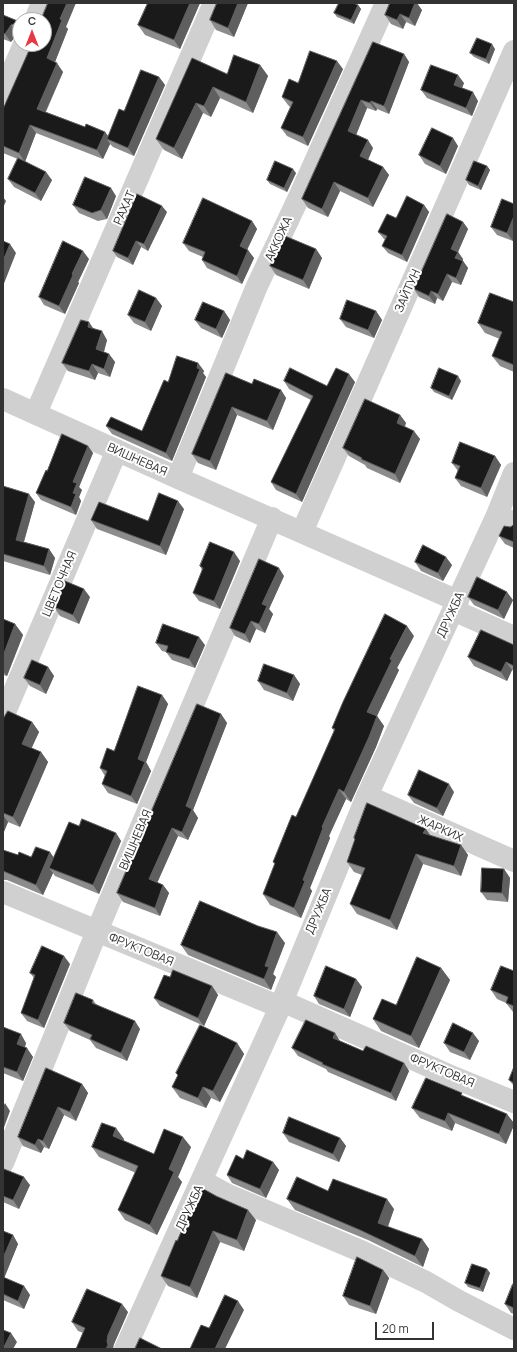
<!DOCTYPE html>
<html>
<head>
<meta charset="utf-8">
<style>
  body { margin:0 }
  #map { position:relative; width:517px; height:1352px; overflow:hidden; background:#fff; font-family:Manrope,sans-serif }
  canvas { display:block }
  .frame { position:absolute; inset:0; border:4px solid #333; pointer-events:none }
  .north { position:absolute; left:12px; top:12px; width:40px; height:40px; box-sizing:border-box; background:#fff; border:1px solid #adadad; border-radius:50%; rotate:0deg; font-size:11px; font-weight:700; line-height:16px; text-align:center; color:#333 }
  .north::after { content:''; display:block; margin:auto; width:14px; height:18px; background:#e63946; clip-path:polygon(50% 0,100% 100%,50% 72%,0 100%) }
  .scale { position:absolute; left:375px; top:1322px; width:59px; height:18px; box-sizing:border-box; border:2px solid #333; border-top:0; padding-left:5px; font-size:12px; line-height:14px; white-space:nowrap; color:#333; -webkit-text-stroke:3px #fff; paint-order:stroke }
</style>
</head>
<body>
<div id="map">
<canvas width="517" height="1352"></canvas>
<div class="frame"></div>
<div class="north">С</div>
<div class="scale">20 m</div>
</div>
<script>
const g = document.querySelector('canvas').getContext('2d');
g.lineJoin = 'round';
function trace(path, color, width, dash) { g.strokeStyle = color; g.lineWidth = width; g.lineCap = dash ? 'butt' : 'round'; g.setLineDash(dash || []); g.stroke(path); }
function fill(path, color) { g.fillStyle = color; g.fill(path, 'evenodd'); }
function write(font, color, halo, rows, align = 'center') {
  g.font = font + ' Manrope,sans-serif'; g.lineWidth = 4; g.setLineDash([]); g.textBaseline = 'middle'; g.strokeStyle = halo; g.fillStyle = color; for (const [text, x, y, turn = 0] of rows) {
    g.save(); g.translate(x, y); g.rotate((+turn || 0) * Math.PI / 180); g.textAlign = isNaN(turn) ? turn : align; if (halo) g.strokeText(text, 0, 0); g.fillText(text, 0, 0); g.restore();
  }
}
trace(new Path2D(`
  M35,20l7,-17
  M3,93l21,-49
  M3,399l175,79 280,123
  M36,413l178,-410
  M178,478l79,-192 43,-91 86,-192
  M497,515l17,8
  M302,532l212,-481
  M453,610l61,27
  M3,717l114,-267
  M367,796l147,65
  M3,892l277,115
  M282,1001l171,76 61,25
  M3,1163l94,-232 175,-413
  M202,1181l26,14 135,57 63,30 33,19 55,28
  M125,1349l155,-342 87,-211 130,-281 17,-42`), '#d0d0d0', 22);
fill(new Path2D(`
  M148,3h52l-20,46 -35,-14 -7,-10z
  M217,3h31l-14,34 -18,-7 -6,-10z
  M358,5l3,4 -7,15 -17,-7 -3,-4z
  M422,10l-7,16 -9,-4 -3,7 -12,-5 -6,-9z
  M3,15l17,7v11l-3,1 -6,8 -8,-3z
  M66,27l2,2 -13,33 8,10 -17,40 39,15 20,5 3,4 16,-25 35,-34 6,8 -31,71 -21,-9 -3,-3 -7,15 -67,-26 -11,28 27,19 -11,21 -27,-14 -6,-8 10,-20 -15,-6v-44l27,-61 -2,-4z
  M373,42l31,12 5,8 -20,52 -12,-5 -1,2 -9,-3 -11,27 17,13 -5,12 15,7 6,8 -16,32 -33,-16 -12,26 -20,-9 -6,-9z
  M495,49l-6,15 -15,-7 -4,-4z
  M260,65l8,11 -15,37 -33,-15 -9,19 -8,-4 -21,46 -18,-9 -8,-11 71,-65z
  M343,69l-35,77 -21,-10 -6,-8 9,-21 -2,-2 -6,-8 16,-14z
  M464,83l-2,5 16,13 -6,15 -45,-18 -6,-8z
  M458,146l-12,28 -21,-10 -6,-9z
  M487,166l3,4 -9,20 -12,-5 -3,-5z
  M296,173l-9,19 -17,-8 -3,-4z
  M116,196l-9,23 -9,2 -19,-8 -6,-8z
  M514,204v35l-1,2 -16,-6 -6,-8z
  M424,205l5,7 -22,50 -19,-9 -6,-7 3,-6 -1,-1 -6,-7 18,-14z
  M167,212l-19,39 -7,-4 -8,18 -16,-8 -4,-6z
  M252,221l5,8 -10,21 7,8 -12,26 -35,-16 -5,-8 1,-3 -14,-6 -6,-8z
  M463,222l5,7 -10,23 5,7v2l5,7 -7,17 -9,-3 -9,19 -6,-3 -2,6 -16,-7 -5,-8z
  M316,249l6,9 -13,31 -33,-14 -6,-9z
  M89,259l-11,23 1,1 -14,31 -21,-9 -5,-8z
  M156,298l6,8 -11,25 -17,-8 -6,-8z
  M514,302v70l-14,-6 -8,-10 8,-17 -15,-6 -7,-10z
  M224,311l6,9 -8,18 -21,-10 -6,-8z
  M376,311l6,9 -8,18 -28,-11 -6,-8z
  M107,340l-3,12 5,2 6,8 -5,15 -12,-4 -3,7 -27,-9 -6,-8z
  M198,363l6,8 -1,2 3,4 -34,84 -60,-27 -6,-8 36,5 26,-49z
  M226,373l26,11 29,6 5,8 -13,32 -36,-15 -21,55 -18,-7 -6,-9z
  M284,381l43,5 28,-4 -53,120 -26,-12 -5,-8 40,-82 -22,-11z
  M461,381l-9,19 -18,-8 -3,-4z
  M400,415l6,8 -1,4 15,12 -20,44 -33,-15 -2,-3 -16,-9 -6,-8z
  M88,446l5,7 -14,34 3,3 -3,7 2,4 -5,14 -35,-15 -5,-7 11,-22z
  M495,456l6,9 -14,32 -26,-11 -6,-8 3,-7 -6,-8z
  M3,486l32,16 -11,40 25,7 6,9 -5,17 -47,-14z
  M184,509l-18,46 -69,-26 -6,-9 57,1z
  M514,525v23l-9,-4 -6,-8 11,-9z
  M240,561l-20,48 -21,-8 -6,-8 9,-23 -2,-4z
  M415,562l37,3 -9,16 -22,-10z
  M284,576l-15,33 4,5 -8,19 -9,-4 -6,14 -15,-7 -5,-8z
  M90,597l-11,27 -19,-8 -6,-9z
  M468,597l45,3 -9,19 -30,-14z
  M3,619l12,5 8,11 -16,41 -4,-1z
  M414,636l-17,32 2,2 -22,46 7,10 -8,21 -25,55 -5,-3 -17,37 1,2 -20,50 2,3 -11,27 -31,-13 -7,-11 12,-29 -2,-3 23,-45 38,-86 -2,-3z
  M156,643l49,2 -10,23 -23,-8 -6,-8 -4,-1z
  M514,645v26l-2,-1 -5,11 -33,-15 -6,-9z
  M48,667l6,9 -8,18 -16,-8 -6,-8z
  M294,675l6,9 -7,17 -29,-11 -6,-9z
  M162,695l6,9 -22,58 5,9 -14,33 -29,-11 -6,-9 3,-8 -5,-8z
  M221,714l6,9 -34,87 5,8 -10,22 -10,-4 -21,46 6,3 6,8 -9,23 -37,-14 -6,-9z
  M3,719l29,3 7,10 -8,16 10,4 7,10 -28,65 -12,-5 -5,12z
  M454,792l-11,24 -29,-13 -6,-8z
  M79,826l37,7 5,8 -22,53 -44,-18 -2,-3 -10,22 -36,-15h-4v-30l15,5 13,2h23z
  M430,836l31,9 7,10 -7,21 -38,-12 -26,66 -40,-16 -7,-10 12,-29 -8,-3 -7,-10 8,-22 -1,-2z
  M504,869l6,9 -2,24 -21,-2 -6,-8z
  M285,943l-12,31 3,3 -5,13 -83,-35 -7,-10z
  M70,964l-26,64 -17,-7 -6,-8 13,-35 -4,-5z
  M441,968l9,12 -31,68 -38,-17 -8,-12 23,-14z
  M514,971v42l-1,-1 -7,-9 -9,-4 -6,-9z
  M170,977l42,9 6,9 -14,31 -44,-20 -6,-8z
  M356,979l6,8 -12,30 -31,-13 -5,-8z
  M93,1000l3,4 44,25 -13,32 -31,-13 -6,-8 -20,-9 -6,-8z
  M3,1027l23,16 -1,4 8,10 -10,24 -20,-8z
  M340,1041l23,10 41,12 5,8 -13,30 -68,-29 -2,-3 -28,-13 -6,-8z
  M479,1041l-9,19 -20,-8 -6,-9z
  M237,1043l7,11 -24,48 -9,-4 -5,10 -26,-10 -8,-11 6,-11 -2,-3z
  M514,1067v19l-5,-6z
  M82,1084l6,9 -12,28 -12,-6 -15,34 -5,-2 -3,6 -18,-7 -5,-9z
  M465,1097l49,26v2l-8,19 -51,-21 -3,8 -32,-13 -8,-10z
  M283,1133l57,5 6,8 -7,16 -50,-20z
  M124,1139l-1,2 31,13 37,-7 -13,30 4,5 -25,53 -32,-15 -7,-10 18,-37 -37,-16 -7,-10z
  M243,1159l30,3 6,8 -13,28 -34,-15 -5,-8z
  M3,1172l27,13 -11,24 -16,-7z
  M328,1191l66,18 -6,18 34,12 7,10 -6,18 -55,-27 -73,-30 -8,-11z
  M256,1220l-12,31 -24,-9 -23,56 -29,-12 -7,-10 16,-35z
  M3,1231l10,4 5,9 -14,34 20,8 6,9 -6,14 -21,-9z
  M487,1269l3,4 -7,19 -15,-5 -3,-4z
  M383,1270l6,8 -13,36 -27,-9 -6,-9z
  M514,1284v30l-3,-1 -6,-9z
  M128,1312l-14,32 -36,-13 -6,-9z`), '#8c8c8c');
fill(new Path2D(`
  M67,3h9l-10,24 2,2 -15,38 -6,-9 13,-39z
  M190,3h10l-20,46 -6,-9z
  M238,3h10l-14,34 -6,-9z
  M415,3h2l5,7 -7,16 -6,-8z
  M358,5l3,4 -7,15 -3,-4z
  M400,14l6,8 -3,7 -6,-9z
  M11,25l6,9 -6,8 -6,-8z
  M492,44l3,5 -6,15 -3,-5z
  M404,54l5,8 -20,52 -5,-8z
  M337,61l6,8 -35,77 -5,-9z
  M57,63l6,9 -20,45 -6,-8z
  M260,65l8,11 -15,37 -7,-11z
  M458,75l6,8 -4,10 -6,-8z
  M159,77l6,8 -31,71 -6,-8z
  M213,87l7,11 -9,19 -7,-11z
  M473,92l5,9 -6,15 -6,-8z
  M361,100l6,8 -13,32 -6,-9z
  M371,101l6,8 -1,2 -6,-8z
  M196,103l7,10 -21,46 -8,-11z
  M30,125l6,8 -11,29 -6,-9z
  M105,132l6,8 -4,-1 3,5 -7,15 -6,-9z
  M453,138l5,8 -12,28 -6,-8z
  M368,140l5,8 -7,16 -6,-8z
  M487,166l3,4 -9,20 -3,-4z
  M383,167l6,8 -16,32 -5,-9z
  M293,169l3,4 -9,19 -3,-4z
  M46,172l6,8 -11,21 -6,-8z
  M334,182l6,9 -12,26 -6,-8z
  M111,188l5,8 -9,23 -6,-9z
  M3,197l3,4 -3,7z
  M424,205l5,7 -22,50 -5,-7z
  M162,206l5,6 -19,39 -4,-7z
  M514,216v23l-1,2 -6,-8z
  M252,221l5,8 -12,25 -5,-8z
  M463,222l5,7 -10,23 5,7 -2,6 -10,-16z
  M136,241l5,6 -8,18 -5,-7z
  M10,244l6,9 -13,33v-25z
  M316,249l6,9 -13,31 -6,-9z
  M248,250l6,8 -12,26 -5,-8z
  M83,251l6,8 -11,23 1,1 -14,31 -6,-8 13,-32z
  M463,261l5,7 -7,17 -5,-7z
  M447,274l5,8 -9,19 -5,-7z
  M431,291l6,7 -2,6 -6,-8z
  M156,298l6,8 -11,25 -6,-9z
  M224,311l6,9 -8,18 -6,-9z
  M376,311l6,9 -8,18 -6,-8z
  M89,322l6,9 -7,-4z
  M102,331l5,9 -5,18 -6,-9z
  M109,354l6,8 -5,15 -6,-8z
  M198,363l6,8 -1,2 3,4 -34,84 -6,-8z
  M92,364l6,9 -3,7 -6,-9z
  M349,374l6,8 -53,120 -6,-8z
  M458,376l3,5 -9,19 -3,-4z
  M281,390l5,8 -13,32 -6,-9z
  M232,407l5,8 -21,55 -6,-9z
  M400,415l6,8 -4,8 -5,-8z
  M414,431l6,8 -20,44 -5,-9z
  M88,446l5,7 -14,34 3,3 -3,7 2,4 -5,14 -5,-8 2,-25z
  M495,456l6,9 -14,32 -6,-9z
  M29,494l6,8 -13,46 -6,-8z
  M178,501l6,8 -18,46 -6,-9z
  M49,549l6,9 -5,17 -6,-9z
  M234,552l6,9 -20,48 -6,-8z
  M446,557l6,8 -9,16 -5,-8z
  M279,568l5,8 -15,33 4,5 -8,19 -6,-9 3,-20z
  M84,589l6,8 -11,27 -6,-9z
  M507,592l6,8 -9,19 -6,-9z
  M251,621l5,8 -6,14 -5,-9z
  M15,624l8,11 -16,41 -4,-5v-15z
  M407,626l7,10 -17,32 2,2 -25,52 -7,-10 23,-53z
  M199,637l6,8 -10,23 -6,-9z
  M506,662l6,8 -5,11 -6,-9z
  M48,667l6,9 -8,18 -6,-9z
  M294,675l6,9 -7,17 -6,-8z
  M162,695l6,9 -22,58 5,9 -14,33 -6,-8 7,-37z
  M221,714l6,9 -34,87 5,8 -10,22 -6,-8 4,-26z
  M377,716l7,10 -8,21 -25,55 -7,-10z
  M32,722l7,10 -10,22 -7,-10z
  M41,752l7,10 -28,65 -7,-10z
  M449,784l5,8 -11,24 -6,-8z
  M339,789l7,10 -17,37 1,2 -20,50 2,3 -11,27 -7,-10 9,-28 19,-53z
  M3,815l5,7 -5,12z
  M172,828l6,8 -23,52 -6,-9z
  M426,829l7,10 -10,-6z
  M116,833l5,8 -22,53 -6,-9z
  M461,845l7,10 -7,21 -7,-10z
  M50,852l7,10 -8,6 4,5 -10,22 -7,-10z
  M416,854l7,10 -26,66 -7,-10z
  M504,869l6,9 -2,24 -6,-9z
  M163,885l6,8 -9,23 -5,-8z
  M277,932l8,11 -12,31 3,3 -5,13 -7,-11 1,-13z
  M64,956l6,8 -26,64 -6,-8z
  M441,968l9,12 -31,68 -8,-12z
  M356,979l6,8 -12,30 -6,-8z
  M212,986l6,9 -14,31 -6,-8z
  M135,1021l5,8 -13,32 -6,-8z
  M335,1033l5,8 -2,5 -5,-8z
  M473,1033l6,8 -9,19 -6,-8z
  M21,1034l5,9 -3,10 -6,-9z
  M237,1043l7,11 -24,48 -7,-11z
  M27,1048l6,9 -10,24 -6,-9z
  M404,1063l5,8 -13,30 -5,-8z
  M82,1084l6,9 -12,28 -6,-9z
  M203,1087l8,11 -5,10 -8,-10z
  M5,1103l5,8 -7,19v-23z
  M58,1107l6,8 -15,34 -6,-8z
  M448,1113l7,10 -3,8 -7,-10z
  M507,1114l7,9v2l-8,19 -7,-10z
  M116,1128l8,11 -4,8 -7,-11z
  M183,1137l8,10 -13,30 4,5 -25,53 -7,-10 19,-56z
  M340,1138l6,8 -7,16 -6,-8z
  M38,1139l6,8 -3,6 -6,-8z
  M273,1162l6,8 -13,28 -6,-9z
  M24,1177l6,8 -11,24 -6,-9z
  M387,1199l7,10 -9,25 -7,-11z
  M248,1210l8,10 -12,31 -7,-11z
  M213,1231l7,11 -23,56 -7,-11z
  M13,1235l5,9 -15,37v-23z
  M422,1239l7,10 -6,18 -8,-11z
  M487,1269l3,4 -7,19 -3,-4z
  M383,1270l6,8 -13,36 -6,-8z
  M24,1286l6,9 -6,14 -6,-8z
  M238,1301l6,9 -19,39h-10z
  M122,1304l6,8 -14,32 -1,5h-7l2,-14z
  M11,1333l6,9 -4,7h-10z`), '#5f5f5f');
const building = new Path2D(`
  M48,3h19l-7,16 2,1 -15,38 10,5 -20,46 48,18 1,-3 19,8 -8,18 -67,-25 -11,28 -16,-7v-37l28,-63 -3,-2h16v-24h-3z
  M148,3h42l-16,37 -36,-15z
  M217,3h21l-10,25 -18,-8z
  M339,3h14l5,2 -7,15 -17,-7z
  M390,3h25l-6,15 -9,-4 -3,6 -12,-5z
  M3,15l17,7v1h-4l-5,2 -6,9 -2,-1z
  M477,38l15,6 -6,15 -16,-6z
  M373,42l31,12 -20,52 -13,-5 -1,2 -9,-3 -13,31 20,9 -8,16 23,11 -15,31 -34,-16 -12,27 -20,-10z
  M310,51l27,10 -34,76 -22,-9 12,-26 -11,-5 7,-18 9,4z
  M234,55l26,10 -14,37 -33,-15 -9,19 -8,-3 -22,45 -18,-9 36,-81 35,16z
  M431,65l27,10 -4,10 19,7 -7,16 -45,-18z
  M141,70l18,7 -31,71 -21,-9 12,-30 5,2z
  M432,128l21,10 -13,28 -21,-11z
  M18,158l28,14 -11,21 -27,-14z
  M275,161l18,8 -9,19 -17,-8z
  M474,161l13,5 -9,20 -12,-6z
  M85,177l26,11 -10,22 -9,3 -19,-8z
  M137,194l25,12 -18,38 -8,-3 -8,17 -15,-7z
  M407,196l17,9 -22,50 -20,-9 5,-10 -9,-4 9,-18 9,4z
  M203,198l49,23 -12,25 8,4 -11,26 -35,-16 3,-8 -22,-9z
  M502,199l12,5v12l-7,17 -16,-6z
  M447,214l16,8 -12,27 7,3 -3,6 8,3 -7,17 -9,-4 -9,20 -7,-3 -2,5 -15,-7z
  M285,236l31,13 -13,31 -33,-14z
  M3,241l7,3 -7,17z
  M63,241l20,10 -11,23 1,1 -14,31 -20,-9z
  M139,290l17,8 -11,24 -17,-7z
  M490,293l24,9v63l-22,-9 10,-24 -24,-9z
  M347,300l29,11 -8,19 -28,-11z
  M203,302l21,9 -8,18 -21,-9z
  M81,320l8,2 -1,5 14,4 -6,18 13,5 -5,15 -12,-5 -3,7 -27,-8z
  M177,356l21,7 -1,5 3,1 -34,84 -60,-27 5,-9 31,14 22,-51 4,2z
  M290,368l37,18 9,-18 13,6 -53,120 -25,-12 42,-86 -29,-15z
  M439,368l19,8 -9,20 -18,-8z
  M226,373l26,11 2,-5 27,11 -14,31 -35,-14 -22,54 -18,-7z
  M365,399l35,16 -3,8 17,8 -19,43 -34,-15 1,-1 -19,-10z
  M62,434l26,12 -15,36 4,1 -4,10 3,1 -5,13 -35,-14 10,-23 1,1z
  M460,442l35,14 -14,32 -26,-10 5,-12 -8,-3z
  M3,486l26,8 -13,46 33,9 -5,17 -41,-12z
  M159,493l19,8 -18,45 -69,-26 8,-18 49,19z
  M514,525v17l-15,-6 5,-10 6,1z
  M210,542l24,10 -20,49 -21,-8 10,-25 -3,-2z
  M423,545l23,12 -8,16 -23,-11z
  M259,559l20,9 -17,36 5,2 -8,18 -8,-3 -6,13 -15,-6z
  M477,577l30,15 -9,18 -30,-13z
  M65,581l19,8 -11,26 -19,-8z
  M385,614l22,12 -17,33 2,1 -25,52 10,4 -8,21 -25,55 -5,-3 -17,38 1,1 -20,52 2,1 -11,27 -31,-14 12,-31 -2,-1 19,-47 4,2 39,-88 -3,-1 11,-26z
  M3,619l12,5 -12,32z
  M163,624l36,13 -10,22 -23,-7 2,-6 -12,-3z
  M481,630l33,15v21l-8,-4 -5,10 -33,-15z
  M32,660l16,7 -8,18 -16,-7z
  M264,664l30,11 -7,18 -29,-12z
  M138,686l24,9 -24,64 7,3 -14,34 -29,-12 5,-13 -7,-3 7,-20 7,3z
  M197,704l24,10 -35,92 6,3 -10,23 -10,-4 -23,51 14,6 -8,23 -38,-15z
  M8,711l24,11 -10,22 19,8 -28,65 -10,-4v-94z
  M419,770l30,14 -12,24 -29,-13z
  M367,803l59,26 -3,4 38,12 -7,21 -38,-12 -26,66 -40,-16 15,-36 -18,-6 8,-23 -1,-1z
  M82,819l34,14 -23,52 -44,-17 20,-46 10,4z
  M36,847l14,5 -14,33 -33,-14v-21l15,5 1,-3 12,5z
  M482,868l22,1 -2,24 -21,-1z
  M200,901l58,25 19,6 -12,34 4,1 -5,12 -83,-34z
  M42,946l22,10 -26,64 -17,-7 14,-38 -5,-2z
  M417,957l24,11 -30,68 -38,-17 9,-20 14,6z
  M326,966l30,13 -12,30 -30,-13z
  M501,966l13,5v35l-8,-3 2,-6 -17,-7z
  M173,970l39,16 -14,32 -44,-20 10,-23 6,2z
  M76,993l17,7 -1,3 43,18 -14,32 -31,-14 2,-4 -28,-12z
  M306,1020l29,13 -2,5 30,13 3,-5 38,17 -13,30 -69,-29 1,-1 -31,-15z
  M453,1023l20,10 -9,19 -20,-9z
  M200,1025l37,18 -24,48 -10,-4 -5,11 -26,-11 6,-12 -2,-2z
  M3,1027l18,7 -4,10 10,4 -10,24 -14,-5z
  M514,1067v16l-5,-3z
  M46,1068l36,16 -12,28 -12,-5 -15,34 -5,-2 -3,6 -17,-8z
  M426,1078l36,15 -1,2 46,19 -8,20 -51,-21 -3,8 -33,-13z
  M289,1117l51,21 -7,16 -50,-21z
  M102,1123l14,5 -3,8 41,18 10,-25 19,8 -14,32 5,3 -24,53 -32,-15 20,-44 -46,-19z
  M247,1150l26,12 -13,27 -33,-14 9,-20 7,4z
  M4,1169l20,8 -11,23 -10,-4v-24z
  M297,1177l31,14 5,-12 54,20 -9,24 44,16 -7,17 -55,-26 -73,-31z
  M200,1187l16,9 32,14 -11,30 -24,-9 -23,56 -29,-11 15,-36 1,1z
  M3,1231l10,4 -10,23z
  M357,1257l26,13 -13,36 -27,-10z
  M472,1264l15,5 -7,19 -15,-5z
  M3,1277l21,9 -6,15 -15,-7z
  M513,1284h1v24l-9,-4z
  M87,1289l35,15 -14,31 -1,6 1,4 -2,4h-30l9,-21 -13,-6z
  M225,1295l13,6 -23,48h-25l11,-24 8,3z
  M3,1330l8,3 -8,16z
  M140,1338l22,11h-27z`);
fill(building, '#1a1a1a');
trace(building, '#5f5f5f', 1);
write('12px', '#333', '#fff', [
  ["РАХАТ",125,208,-66],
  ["АККОЖА",279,239,-65],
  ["ЗАЙТУН",408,291,-66],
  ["ВИШНЕВАЯ",137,460,24],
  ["ЦВЕТОЧНАЯ",60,584,-67],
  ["ДРУЖБА",451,615,-65],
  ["ЖАРКИХ",440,829,24],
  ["ВИШНЕВАЯ",136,840,-67],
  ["ДРУЖБА",319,911,-67],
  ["ФРУКТОВАЯ",141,950,22],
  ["ФРУКТОВАЯ",442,1071,23],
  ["ДРУЖБА",190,1208,-65]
]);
</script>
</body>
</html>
